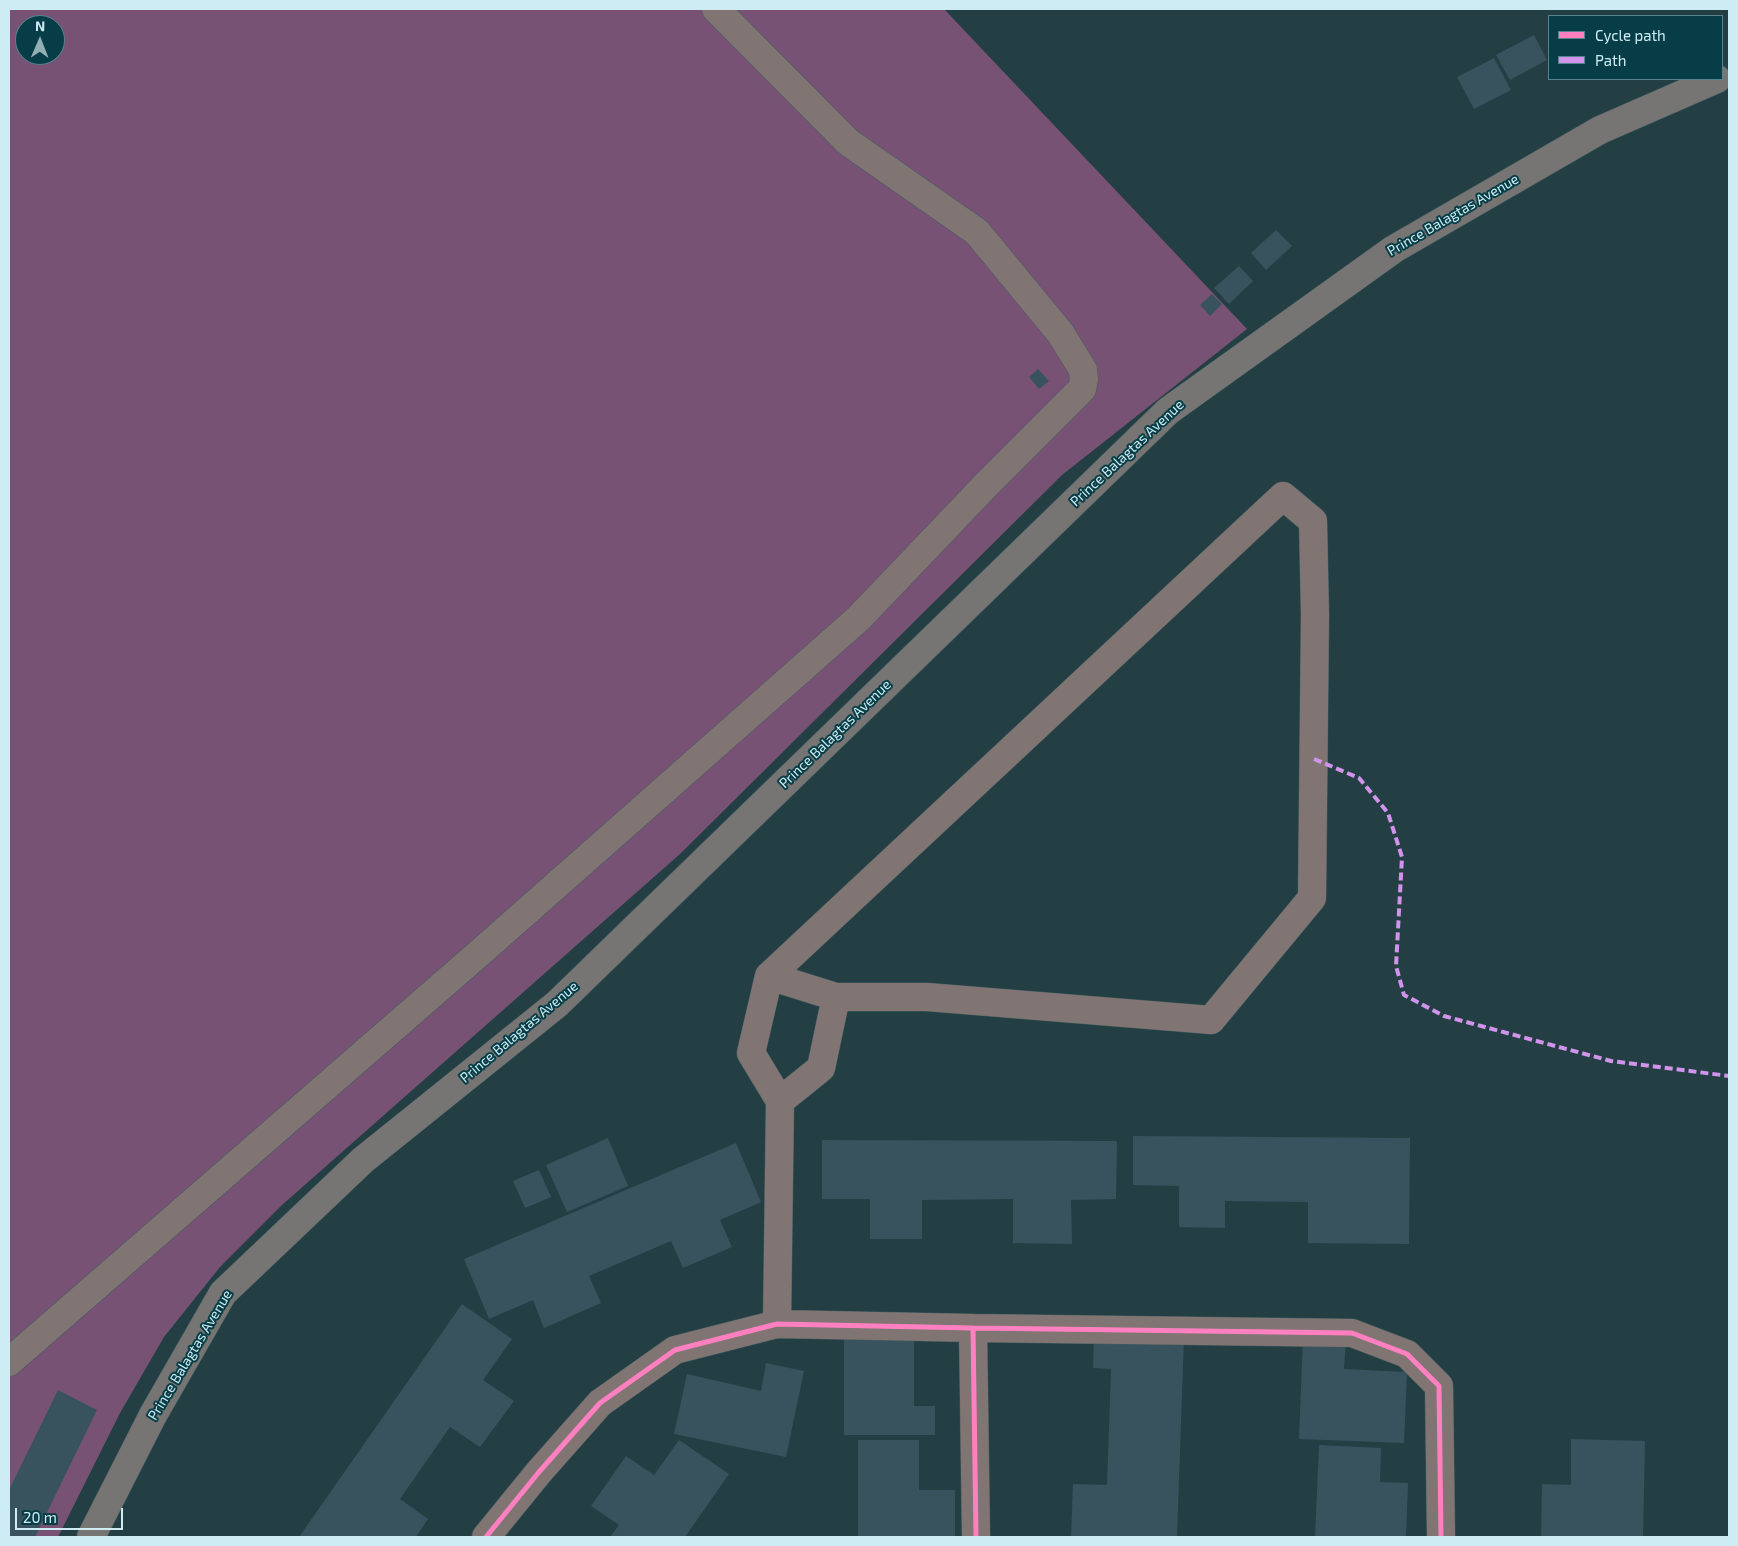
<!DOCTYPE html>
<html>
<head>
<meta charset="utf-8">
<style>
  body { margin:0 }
  #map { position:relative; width:1738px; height:1546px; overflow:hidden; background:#233f44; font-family:"Exo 2",sans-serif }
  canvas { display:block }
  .frame { position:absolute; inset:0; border:10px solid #cdecf4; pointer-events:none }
  .legend { position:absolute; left:1548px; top:15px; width:175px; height:65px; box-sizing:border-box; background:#073d46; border:1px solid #56838c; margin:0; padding:6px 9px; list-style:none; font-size:15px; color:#cdecf4 }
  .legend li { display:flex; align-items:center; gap:10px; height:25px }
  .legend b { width:25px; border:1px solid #56838c }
  .north { position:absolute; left:15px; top:15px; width:50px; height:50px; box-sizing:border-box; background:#073d46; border:1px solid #56838c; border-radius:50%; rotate:1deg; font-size:14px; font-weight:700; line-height:20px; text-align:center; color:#cdecf4 }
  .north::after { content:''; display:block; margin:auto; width:18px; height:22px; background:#92afb6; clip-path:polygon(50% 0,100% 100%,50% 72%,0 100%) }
  .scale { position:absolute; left:15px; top:1508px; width:108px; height:22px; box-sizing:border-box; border:2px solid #cdecf4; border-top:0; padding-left:6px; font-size:15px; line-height:18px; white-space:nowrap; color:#cdecf4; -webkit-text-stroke:4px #073d46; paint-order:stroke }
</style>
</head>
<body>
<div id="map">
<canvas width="1738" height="1546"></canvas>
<div class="frame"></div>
<ul class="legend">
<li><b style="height:6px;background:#ff80c0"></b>Cycle path</li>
<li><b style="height:6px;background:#d193ec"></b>Path</li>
</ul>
<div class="north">N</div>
<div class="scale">20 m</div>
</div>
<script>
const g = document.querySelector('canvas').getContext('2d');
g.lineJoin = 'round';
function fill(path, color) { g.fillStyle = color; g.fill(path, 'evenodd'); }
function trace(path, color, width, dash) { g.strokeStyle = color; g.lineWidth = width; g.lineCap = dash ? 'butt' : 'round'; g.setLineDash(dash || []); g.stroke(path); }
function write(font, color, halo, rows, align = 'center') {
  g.font = font + ' "Exo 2",sans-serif'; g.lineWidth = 4; g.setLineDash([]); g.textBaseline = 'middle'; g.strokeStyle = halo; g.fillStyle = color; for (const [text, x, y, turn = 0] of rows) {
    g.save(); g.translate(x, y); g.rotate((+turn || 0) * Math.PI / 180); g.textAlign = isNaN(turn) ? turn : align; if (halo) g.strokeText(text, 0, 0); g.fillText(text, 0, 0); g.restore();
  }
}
fill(new Path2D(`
  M9,9h935l303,320 -185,146 -382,379 -398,351 -62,62 -56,70 -44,76 -62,124h-49zM25,25h30v30h-30z`), '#785275');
fill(new Path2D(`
  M1534,35l13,25 -37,20 -14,-25z
  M1494,58l17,32 -37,19 -17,-32z
  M1276,230l16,16 -26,24 -15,-17z
  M1239,266l14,15 -24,23 -15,-16z
  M1212,294l10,10 -12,12 -10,-11z
  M1038,369l11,12 -10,8 -10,-12z
  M1133,1136l277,2 -1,106 -101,-1v-41l-83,-1v27l-46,-1v-41l-46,-1z
  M608,1138l20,48 -61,26 -21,-47z
  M822,1140l295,1 -1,58 -45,1 1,44 -59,-1v-44l-91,1v39h-52v-40h-48z
  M736,1143l25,59 -41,18 12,27 -49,21 -12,-27 -82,35 12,27 -57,25 -11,-28 -44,19 -25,-60z
  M539,1170l12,27 -26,11 -12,-27z
  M462,1304l50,35 -29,41 31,21 -34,46 -30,-20 -50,72 28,20 -12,18h-117z
  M844,1329l70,1v76h21v29h-91z
  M1094,1334l90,3 -7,200h-106l2,-53 34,1 4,-116 -18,-1z
  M1303,1337l43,2 -2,30 63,3 -3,71 -105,-4z
  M766,1363l38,8 -18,86 -112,-23 13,-60 74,17z
  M58,1390l39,20 -62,127h-26v-47z
  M1571,1439l74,2 -2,96h-102l1,-53 29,1z
  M679,1440l50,34 -44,63h-75l9,-12 -28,-19 35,-50 28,19z
  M858,1440h61v50h36v47h-97z
  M1319,1445l62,3 -1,34 28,1 -2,54h-91z`), '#38535d');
const minor = new Path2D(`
  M769,976l67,21h91l284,23 101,-122 3,-283 -2,-94 -30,-25 -514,480 -18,77 29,48
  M777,1324l3,-223 41,-33 15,-71
  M9,1362l467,-406 383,-338 126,-132 97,-97 2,-10 -1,-9 -22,-36 -84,-102 -129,-90 -132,-133
  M486,1537l53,-65 61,-69 75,-53 102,-26 196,4
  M976,1537l-3,-209 379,5 55,21 32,32 2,151`);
const major = new Path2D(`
  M91,1537l62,-122 70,-122 140,-133 194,-156 611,-593 226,-162 206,-119 117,-51`);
trace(minor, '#445c61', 29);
trace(major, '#445c61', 29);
trace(minor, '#807572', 28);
trace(major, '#777573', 28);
trace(new Path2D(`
  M1314,759l45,19 29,35 14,44 -6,109 8,29 40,21 167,45 118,15`), '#d193ec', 4, [8, 4]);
trace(new Path2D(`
  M486,1537l53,-65 61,-69 75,-53 102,-26 196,4
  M976,1537l-3,-209 379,5 55,21 32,32 2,151`), '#ff80c0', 5);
write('14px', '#cdecf4', '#073d46', [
  ["Prince Balagtas Avenue",1453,215,-30],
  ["Prince Balagtas Avenue",1127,453,-43],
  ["Prince Balagtas Avenue",835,734,-44],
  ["Prince Balagtas Avenue",519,1032,-40],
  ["Prince Balagtas Avenue",190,1355,-59]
]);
</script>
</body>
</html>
